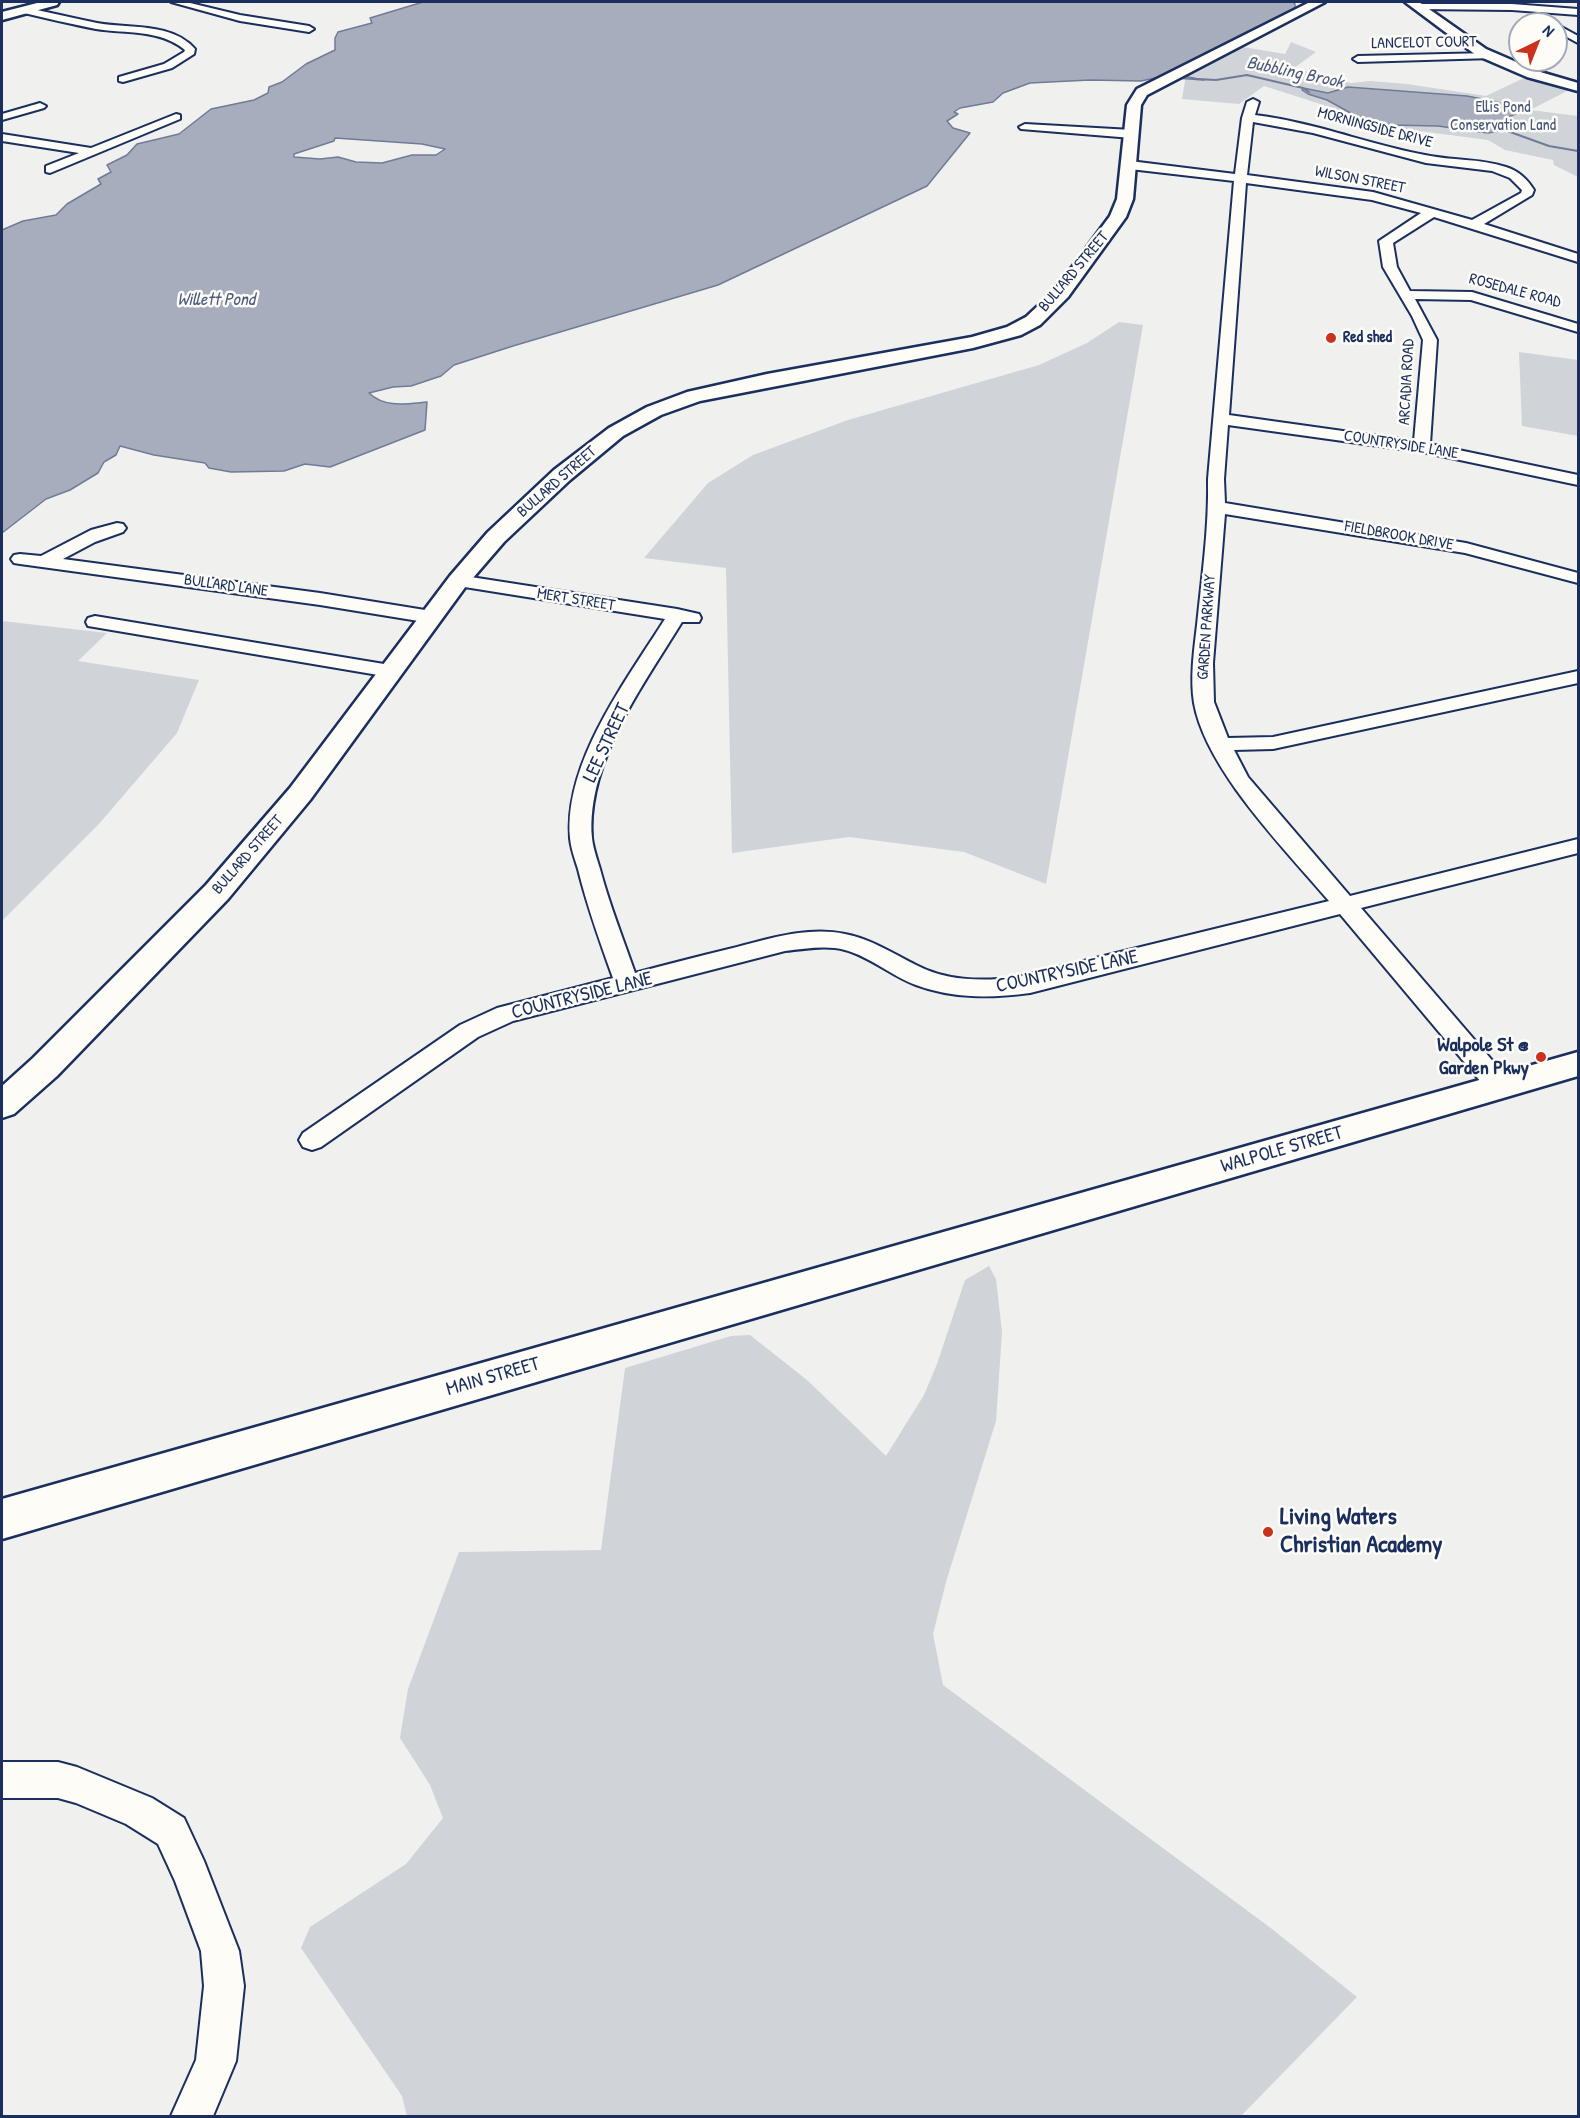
<!DOCTYPE html>
<html>
<head>
<meta charset="utf-8">
<style>
  body { margin:0 }
  #map { position:relative; width:1580px; height:2118px; overflow:hidden; background:#f0f0ee; font-family:"Patrick Hand",sans-serif }
  canvas { display:block }
  .frame { position:absolute; inset:0; border:3px solid #1b2f5e; pointer-events:none }
  .north { position:absolute; left:1508px; top:12px; width:60px; height:60px; box-sizing:border-box; background:#fdfcf7; border:2px solid #a3aaba; border-radius:50%; rotate:43deg; font-size:16px; font-weight:700; line-height:24px; text-align:center; color:#1b2f5e }
  .north::after { content:''; display:block; margin:auto; width:21px; height:27px; background:#c8321e; clip-path:polygon(50% 0,100% 100%,50% 72%,0 100%) }
</style>
</head>
<body>
<div id="map">
<canvas width="1580" height="2118"></canvas>
<div class="frame"></div>
<div class="north">N</div>
</div>
<script>
const g = document.querySelector('canvas').getContext('2d');
g.lineJoin = 'round';
function fill(path, color) { g.fillStyle = color; g.fill(path, 'evenodd'); }
function trace(path, color, width, dash) { g.strokeStyle = color; g.lineWidth = width; g.lineCap = dash ? 'butt' : 'round'; g.setLineDash(dash || []); g.stroke(path); }
function write(font, color, halo, rows, align = 'center') {
  g.font = font + ' "Patrick Hand",sans-serif'; g.lineWidth = 5; g.setLineDash([]); g.textBaseline = 'middle'; g.strokeStyle = halo; g.fillStyle = color; for (const [text, x, y, turn = 0] of rows) {
    g.save(); g.translate(x, y); g.rotate((+turn || 0) * Math.PI / 180); g.textAlign = isNaN(turn) ? turn : align; if (halo) g.strokeText(text, 0, 0); g.fillText(text, 0, 0); g.restore();
  }
}
fill(new Path2D(`
  M1291,42l25,10 -22,16 57,15 19,-2 37,3 79,12 40,-19 45,12 -41,21 48,6v61l-24,-12 -1,-5 -48,-10 -17,-10 -114,-15 -35,-11 -3,-5 -72,-23 -25,18 -57,-5 4,-24 57,-28 42,7z
  M1119,322l24,3 -97,559 -82,-32 -115,-15 -117,16 -6,-285 -82,-10 64,-75 45,-28 95,-35 191,-55 48,-22z
  M1519,352l59,8v76l-56,-10z
  M2,621l105,12 -29,28 121,19 -22,53 -79,92 -96,96z
  M989,1266l7,13 6,53 -6,89 -50,161 -13,52 10,51 329,244 85,68 -116,119h-834l-5,-20 -101,-148 9,-21 96,-63 37,-46 -13,-33 -30,-47 8,-49 51,-137 142,-2 24,-182 106,-32 19,-1 57,45 79,76 38,-61 13,-31 28,-84z`), '#d0d3d8');
const water = new Path2D(`
  M423,2h870l2,2v4l-12,8 -116,57 37,7 -44,-3 -19,4 -51,-1 -60,3 -27,10 -10,9 -33,6 -6,4 4,2 -11,7 6,7 17,5 -43,53 -209,99 -205,61 -59,19 -13,11 -30,10 -18,1 -24,6c16,15 36,11 58,9l-2,28 -95,37 -25,-3 -21,7 -53,1 -22,-4 -4,-5 -51,-8 -34,-9 -4,9 -12,7 -6,11 -28,17 -24,9 -44,34v-303l21,-9 33,-6 11,-11 34,-20 -3,-5 13,-7 -4,-7 20,-10 10,-11 42,-10 32,-25 43,-9 14,-7 1,-6 13,-5 24,-18 29,-14v-12l3,-6 34,-9 -2,-5zM335,138l87,6 23,5 -9,6h-24l-30,8 -26,-1 -18,-5 -18,2 -26,-2v-3l40,-13z
  M1348,87l119,9 30,6 21,8 -1,3 -18,9 5,8 -16,3 -50,-7 -48,-1 -34,-9 -29,-16 -19,-6 -6,-4 1,-2 25,5z`);
fill(water, '#a7adbd');
trace(water, '#6f7b97', 1.5);
trace(new Path2D(`
  M1197,79l19,1 31,-5 56,13 6,4
  M1499,128l50,18 29,5`), '#6f7b97', 2);
const minor = new Path2D(`
  M171,2h15l54,13 69,11 5,3 -5,3 -69,-11z
  M1419,4h93l66,5v6l-66,-5 -96,-1 -2,-2z
  M23,7c25,5 49,11 74,16 32,6 75,-1 98,26l-1,5 -22,14 -49,14 -4,-1v-4l45,-13 20,-12 1,-2c-25,-21 -59,-16 -89,-21 -25,-5 -51,-11 -76,-17l-2,-2z
  M1556,24l22,12v7l-22,-12z
  M1489,53l4,1v4l-135,4 -5,-3 5,-3z
  M1253,99l6,3 -4,13c58,7 112,29 170,40 27,6 55,3 81,12 13,4 21,12 28,23l-2,5 -48,29 94,30v8l-144,-45 -41,26 4,24 13,24 62,1 106,32v8l-107,-32 -56,-1 22,41 -7,104 148,31v10l-156,-33 -194,-27 -4,54 1,24 241,40 112,30v10l-113,-30 -240,-39 -12,149 1,39 14,36 45,-1 305,-66v12l-305,66 -39,1 14,27 102,119 228,-57v14l-217,55 148,172 4,7 -4,7 -9,3 -9,-3 -151,-180 -310,79c-39,5 -76,6 -114,-8 -25,-9 -45,-28 -71,-35 -19,-5 -41,-1 -60,1l-272,70 -35,16 -157,110 -9,3 -9,-3 -4,-7 4,-7 157,-108 37,-17 116,-30c-13,-36 -26,-72 -35,-109 -3,-10 -7,-20 -8,-31 -6,-76 56,-157 95,-219l-213,-34 -3,-4 3,-4 6,-2 219,34 22,5 2,4 -2,4h-17c-38,62 -96,140 -90,216 1,10 5,21 8,31 9,35 23,69 35,104 33,-9 65,-17 98,-25 35,-9 75,-22 112,-14 26,5 47,19 71,31 30,16 64,16 98,13l315,-77c-44,-52 -123,-131 -135,-198 -4,-25 0,-53 3,-78 5,-49 12,-97 11,-146l26,-298 -104,-12 -6,-4 6,-4 105,13 7,-56 5,-16zM1253,122l60,11 113,30 66,8 18,7 12,12 -1,3 -49,27 -99,-28 -126,-17zM1246,183l126,17 49,13 -42,28 4,26 29,49 11,24 -9,101 -185,-26z
  M40,103l6,3 -2,2 -42,12v-6z
  M176,114l4,1v4l-130,54 -4,-1v-6l33,-13 -77,-12v-7l89,14z
  M1025,124l107,6 6,4 -6,4 -111,-9 -2,-2z
  M117,523l6,1 3,4 -3,4 -28,10 -32,17 257,34 111,18 7,2 2,4 -2,4 -7,2 -111,-18 -300,-41 -6,-1 -3,-4 3,-4 6,-1 21,2 50,-26z
  M95,616l295,49 7,2 3,4 -3,4 -7,2 -302,-51 -2,-4 2,-4z
  M2,1762h56l19,5 75,31 32,20 20,43 35,90 5,35 -8,75 -23,55h-42l25,-56 8,-74 -3,-35 -26,-70 -17,-37 -32,-20 -50,-21 -18,-5h-56z`);
const major = new Path2D(`
  M41,2h18l-2,3 -55,15v-8z
  M1310,2h15l-178,93 -6,10 -8,94 -7,18 -58,80 -28,28 -19,10 -48,13 -273,53 -39,14 -38,21 -53,44 -66,62 -38,44 -156,214 -82,99 -171,177 -43,38 -12,4v-32l31,-28 173,-173 84,-97 160,-212 38,-44 66,-62 55,-42 38,-21 40,-15 80,-18 205,-37 35,-10 19,-10 30,-28 54,-73 7,-17 10,-94 10,-16z
  M1405,2h14l67,47 51,22 41,12v8l-51,-14 -51,-22z
  M1578,1052v24l-1576,463v-40z`);
trace(minor, '#1b2f5e', 4);
trace(major, '#1b2f5e', 5);
fill(minor, '#fdfcf7');
fill(major, '#fdfcf7');
for (const [x, y, r, color] of [
  [1331,338,6,"#c8321e"],
  [1541,1057,6,"#c8321e"],
  [1268,1532,6,"#c8321e"]
]) { const dot = new Path2D(); dot.arc(x, y, r, 0, 2 * Math.PI); g.fillStyle = color; g.fill(dot); trace(dot, '#fdfcf7', 2); }
write('16px', '#1b2f5e', '#fdfcf7', [
  ["LANCELOT COURT",1424,43,-1],
  ["MORNINGSIDE DRIVE",1375,128,15],
  ["WILSON STREET",1360,180,11],
  ["BULLARD STREET",1074,272,-50],
  ["ROSEDALE ROAD",1515,291,15],
  ["ARCADIA ROAD",1407,382,-87],
  ["COUNTRYSIDE LANE",1401,445,9],
  ["BULLARD STREET",557,482,-41],
  ["FIELDBROOK DRIVE",1399,536,10],
  ["BULLARD LANE",226,586,8],
  ["MERT STREET",576,600,9],
  ["GARDEN PARKWAY",1207,627,-86],
  ["BULLARD STREET",248,855,-49]
]);
write('16px', '#48587c', '#fdfcf7', [
  ["Ellis Pond",1503,108],
  ["Conservation Land",1503,126]
]);
write('bold 16px', '#1b2f5e', '#fdfcf7', [
  ["Red shed",1343,338]
], 'left');
write('italic 18px', '#4c5b7f', '#fdfcf7', [
  ["Bubbling Brook",1295,73,12],
  ["Willett Pond",216,300]
]);
write('20px', '#1b2f5e', '#fdfcf7', [
  ["LEE STREET",607,743,-65],
  ["COUNTRYSIDE LANE",1067,972,-12],
  ["COUNTRYSIDE LANE",582,996,-14],
  ["WALPOLE STREET",1282,1150,-16],
  ["MAIN STREET",493,1377,-16]
]);
write('bold 20px', '#1b2f5e', '#fdfcf7', [
  ["Walpole St @",1529,1046],
  ["Garden Pkwy",1529,1069]
], 'right');
write('bold 24px', '#1b2f5e', '#fdfcf7', [
  ["Living Waters",1280,1518],
  ["Christian Academy",1280,1546]
], 'left');
</script>
</body>
</html>
